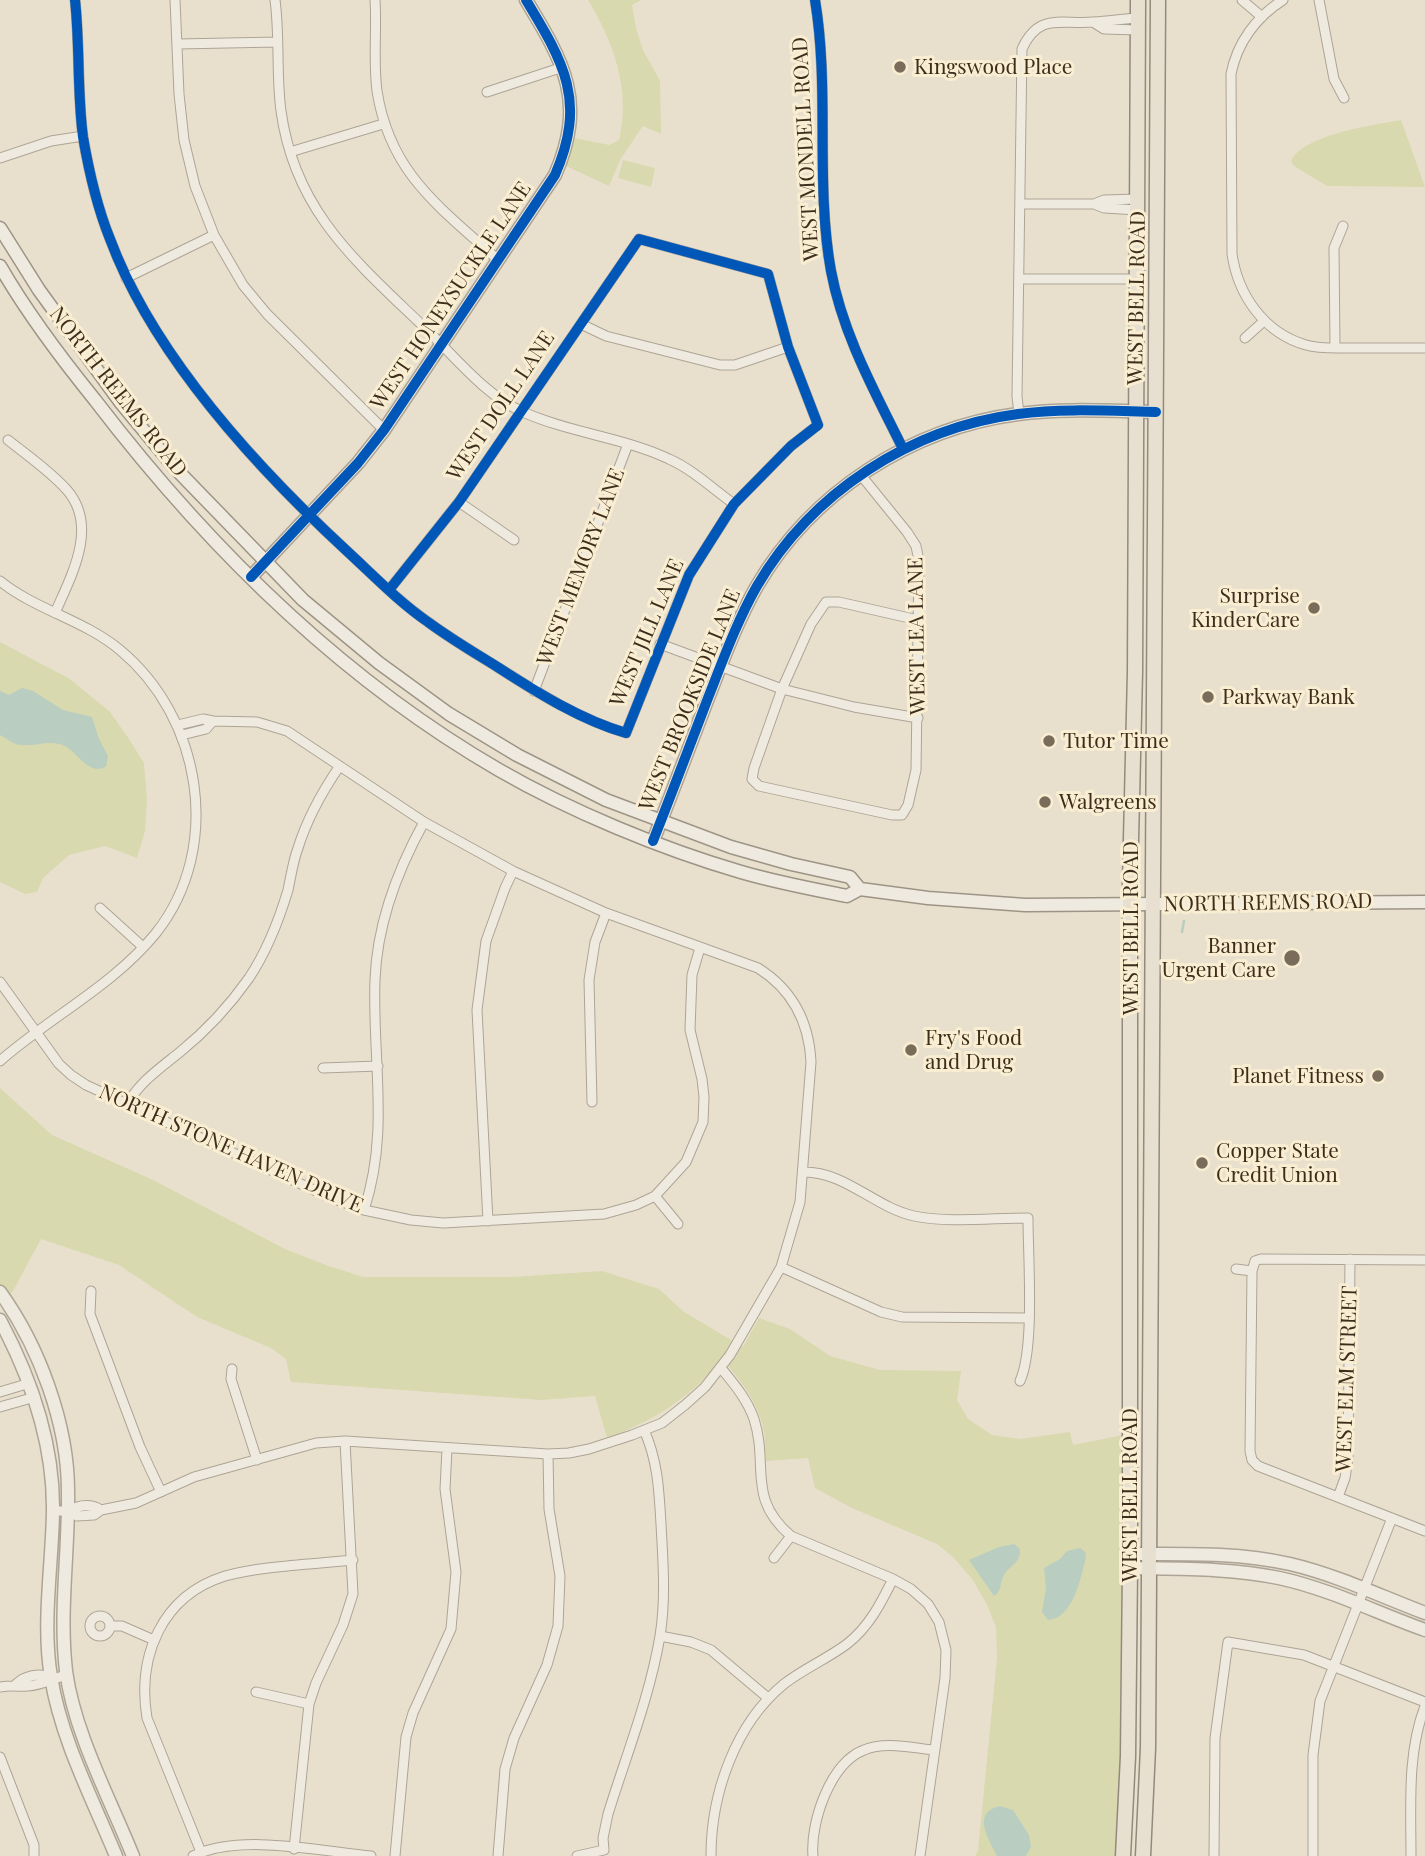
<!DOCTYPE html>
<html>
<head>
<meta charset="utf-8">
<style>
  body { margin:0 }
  canvas { display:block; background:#e8e0cd }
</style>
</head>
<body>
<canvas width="1425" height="1856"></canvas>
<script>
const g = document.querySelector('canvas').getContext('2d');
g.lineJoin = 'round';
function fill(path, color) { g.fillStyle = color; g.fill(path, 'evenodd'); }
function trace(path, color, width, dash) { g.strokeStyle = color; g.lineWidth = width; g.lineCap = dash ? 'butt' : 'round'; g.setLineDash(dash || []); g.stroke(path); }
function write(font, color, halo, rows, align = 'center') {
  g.font = font + ' "Playfair Display",serif'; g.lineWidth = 6; g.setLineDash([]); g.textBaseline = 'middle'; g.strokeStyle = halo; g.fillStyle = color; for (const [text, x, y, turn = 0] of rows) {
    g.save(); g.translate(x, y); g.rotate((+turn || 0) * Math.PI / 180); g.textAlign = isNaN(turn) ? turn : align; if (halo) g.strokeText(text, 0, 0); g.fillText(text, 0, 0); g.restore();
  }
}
fill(new Path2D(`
  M588,0h53l-9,5 4,23 7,22 17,31 1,53 -18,-8 -23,34 -11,26 -43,-20 9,-28 34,7 10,-5c12,-50 -5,-97 -31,-140z
  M1401,120l24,67 -98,-1 -33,-20 -3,-5c13,-27 83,-36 110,-41z
  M623,160l32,8 -4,19 -33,-9z
  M0,642l70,37 40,33 17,24 17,27 3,37 -2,31 -8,27 -32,-12 -36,9 -26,23 -6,14 -12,2 -25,-12z
  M0,1088l52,47 101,45 132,69 41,16 37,12h150l89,-6 57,18 25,23 59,35 16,-29 31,11 40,27 50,14 81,1 -4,29 11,19 24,16 28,4 50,-7 3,13 50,-10 -2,340 -4,81h-142l3,-5 19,-193 -1,-31 -9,-22 -14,-25 -20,-23 -16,-13 -85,-36 -37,-20 -7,-30 -42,3c-1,-11 0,-23 -3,-34 -6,-26 -24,-49 -41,-68 -8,7 -14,16 -22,24 -28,26 -58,42 -93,55l-12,-42 -54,4 -250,-18 -5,-23 -15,-11 -74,-31 -78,-52 -78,-26 -28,52 -13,14z`), '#d8d9ae');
fill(new Path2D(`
  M22,688l11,3 30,19 29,7 7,22 9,17 -2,10c-16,11 -28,-13 -41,-20 -15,-7 -30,1 -45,-1 -7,-1 -14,-7 -20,-10v-44l9,4z
  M1014,1544l6,5c1,14 -9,15 -16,26 -5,8 -1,15 -10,21l-25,-36 30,-13z
  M1080,1548l6,5v4c-5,20 -13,62 -38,63l-6,-8 4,-23 -2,-21 16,-9 7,-8z
  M1000,1806l13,4 16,25 2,12 -5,9h-29c-7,-16 -27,-43 3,-50z`), '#b9cdc1');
trace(new Path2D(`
  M1182,932l2,-11`), '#b9cdc1', 2.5);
const minor = new Path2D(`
  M75,0c5,45 2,92 8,137 6,35 14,70 27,102 44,118 147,229 238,313 26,24 51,50 80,70 23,17 47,31 71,46 39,25 82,52 127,65l63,-158 45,-71 57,-58 27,-21 -30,-78 -20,-73 -129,-35 -180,263 -70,88
  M175,0l4,94 5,46 11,46 19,49 29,50 24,29 117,116
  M275,0c5,37 1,74 6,111 14,102 77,152 146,219 29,28 59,66 96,82 47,21 99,25 146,47 23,10 44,30 65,45
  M375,0c2,30 -2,61 2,91 13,83 63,116 121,169
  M815,0c15,90 0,182 16,271 12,64 44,121 72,178
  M1242,0l20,17
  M1283,0c-27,17 -46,43 -52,74l1,180c6,41 32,79 74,91 14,4 29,3 43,3 25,0 51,0 76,0
  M1319,0l15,79 10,19
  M1093,22l11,7 35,1
  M178,44l99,-2
  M487,92l76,-25
  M290,152l93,-28
  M0,158l51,-17 32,-5
  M1020,204h74l10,-4 34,-1
  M1094,204l10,4 34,2
  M126,278l88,-43
  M1020,279h117
  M581,324l25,12 114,29h15l53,-18
  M1245,338l19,-17
  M1335,348l-1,-100 9,-22
  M1019,414l-2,-18 5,-347c17,-37 39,-24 72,-27 15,-1 29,-3 44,-4
  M8,440c20,16 42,31 59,50 32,37 4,86 -12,123
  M860,474l47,58 9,14 3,15 -3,209 -8,35 -6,10h-10l-133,-29 -7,-7 2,-11 28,-79 29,-65 15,-22h13l79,18
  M459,502l55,38
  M0,581c36,29 84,39 120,69 81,67 104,197 36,283 -42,52 -106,84 -156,128
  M660,644l122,45 72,18 64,11
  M534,691l94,-247
  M178,725l25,-6 10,2 -7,8 -24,6
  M100,908l43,39
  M0,982l59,82 12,11 15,10 241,111 37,14 47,10 32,3 161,-9 32,-9 19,-9 31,-34 17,-40 1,-25 -2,-18 -12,-49 2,-55 8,-27
  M323,1068l55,-2
  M592,1102l-3,-122 6,-38 11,-29
  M127,1104c14,-23 32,-35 53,-52 26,-21 50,-47 69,-74 18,-27 30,-58 39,-88 3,-14 5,-29 10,-42 9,-29 24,-56 41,-81
  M804,1172c42,0 70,35 110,44 34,7 78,2 114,2 0,40 7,130 -8,163
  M655,1196l23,28
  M364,1210c26,-78 8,-151 11,-230 2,-57 22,-109 49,-158
  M488,1221l-11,-211 9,-69 19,-53 8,-17
  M1425,1260l-164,-1 -6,2 -3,10 -2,180 2,9 6,6 167,65
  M781,1267l100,45 21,5 126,1
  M1236,1269l16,2
  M91,1291l-1,23 50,133 21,45
  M721,1368c13,16 26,31 33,51 15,46 -8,79 37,117l102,43 18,10 17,15 11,18 7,28 -1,28 -25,178
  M232,1369l-1,10 26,81
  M0,1392l30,-9
  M0,1407l35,-10
  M1338,1497l7,-19 3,-20 2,-199
  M53,1511h15l9,5 17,-1 7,-5 35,-7 58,-26 122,-34 29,-2 203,13 21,-1 20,-4 43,-14 30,-12 23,-18 20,-18 25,-32 51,-88 19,-65 11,-140c-2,-40 -18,-72 -53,-94l-152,-55 -93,-42 -89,-49 -137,-91 -30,-9 -44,-1
  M68,1511c11,-6 22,-8 33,-1
  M774,1558l17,-22
  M90 1626a10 10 0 1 1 20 0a10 10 0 1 1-20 0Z
  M110,1626h12l32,14
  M660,1636l31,6 20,8 57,48
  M16,1684c9,-8 23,-12 35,-6
  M0,1687c12,-2 19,0 28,-1 15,-1 25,-8 39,-11
  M256,1692l53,12
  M0,1757l34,88v11
  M294,1849l15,-145 7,-21 27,-58 10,-31 -8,-153
  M201,1852l-54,-134c-10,-61 14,-122 78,-142 35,-10 90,-12 128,-16
  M193,1856c46,-23 127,-5 178,0
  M395,1856l11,-119 7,-24 38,-84 5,-57 -11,-83 2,-40
  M498,1856l7,-87 9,-31 33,-73 11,-39 2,-50 -11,-67 -1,-55
  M577,1856l27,-6 -1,-12 5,-24c18,-58 42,-118 52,-178 6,-37 3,-75 1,-112 -2,-33 -3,-63 -17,-94
  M711,1856c0,-62 24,-132 73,-172 19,-15 43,-25 63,-40 22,-17 34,-41 46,-65
  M813,1856c-3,-33 17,-93 51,-106 21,-9 48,-2 70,0
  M1214,1856l1,-118 13,-96 76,13 121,47
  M1313,1856v-101l7,-54 72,-183
  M1411,1856c0,-50 -4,-103 14,-150`);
const tertiary = new Path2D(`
  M251,577l107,-114 26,-33 171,-255c32,-74 9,-112 -29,-175
  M653,841c19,-48 37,-96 55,-143 15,-38 29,-77 49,-112 55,-94 154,-158 261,-172 45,-6 92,-3 138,-2
  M0,1292c39,54 68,132 68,199 1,60 -9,120 -2,180 8,61 44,128 67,185
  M0,1320c32,60 54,124 53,192 -1,55 -11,111 -2,165 10,62 41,121 65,179
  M1130,1554c54,0 107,-2 160,10 47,11 90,32 135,49
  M1130,1568c50,1 100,0 149,10 51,11 98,35 146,52`);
const secondary = new Path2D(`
  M0,228l39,62 82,113 53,64 129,133 76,63 70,51 68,41 89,45 125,47 60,17 59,13 10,12
  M0,266c27,47 61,92 95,134 111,145 245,278 404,370 71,41 163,79 242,102 34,10 71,17 106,24l13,-7 68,9 97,7 400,-3`);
const primary = new Path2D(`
  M1123,1856l5,-100 2,-188v-687l5,-209 3,-672
  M1143,1856l5,-108 10,-1748`);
trace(minor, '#ada496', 11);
trace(tertiary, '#ada496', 15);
trace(secondary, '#9d9486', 15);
trace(primary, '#938a7d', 17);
trace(minor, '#efeadf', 9);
trace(tertiary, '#efeadf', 12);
trace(secondary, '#efeadf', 12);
trace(primary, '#e7e0d0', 14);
trace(new Path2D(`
  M75,0c5,45 2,92 8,137 6,35 14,70 27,102 44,118 147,229 238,313 26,24 51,50 80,70 23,17 47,31 71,46 39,25 82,52 127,65l63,-158 45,-71 57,-58 27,-21 -30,-78 -20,-73 -129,-35 -180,263 -70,88
  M815,0c15,90 0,182 16,271 12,64 44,121 72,178
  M251,577l107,-114 26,-33 171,-255c32,-74 9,-112 -29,-175
  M653,841c19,-48 37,-96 55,-143 15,-38 29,-77 49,-112 55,-94 154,-158 261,-172 45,-6 92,-3 138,-2`), '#0057b8', 10);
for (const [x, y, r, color] of [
  [900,67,7,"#796c5a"],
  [1314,608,7,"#796c5a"],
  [1208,697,7,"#796c5a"],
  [1049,741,7,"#796c5a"],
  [1045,802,7,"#796c5a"],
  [1292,958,9,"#796c5a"],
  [911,1050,7,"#796c5a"],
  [1378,1076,7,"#796c5a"],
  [1202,1163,7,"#796c5a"]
]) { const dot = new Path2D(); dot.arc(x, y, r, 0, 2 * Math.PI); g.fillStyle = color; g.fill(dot); trace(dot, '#f9eed2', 2.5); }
write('21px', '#3d2d1c', '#f9eed2', [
  ["Kingswood Place",914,67],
  ["Surprise",1300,596,"right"],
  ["KinderCare",1300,620,"right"],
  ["Parkway Bank",1222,697],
  ["Tutor Time",1063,741],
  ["Walgreens",1059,802],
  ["Banner",1276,946,"right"],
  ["Urgent Care",1276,970,"right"],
  ["Fry's Food",925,1038],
  ["and Drug",925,1062],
  ["Planet Fitness",1364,1076,"right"],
  ["Copper State",1216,1151],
  ["Credit Union",1216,1175]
], 'left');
write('21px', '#3d2d1c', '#f9eed2', [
  ["WEST MONDELL ROAD",806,149,-93],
  ["WEST HONEYSUCKLE LANE",451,296,-56],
  ["WEST BELL ROAD",1137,298,-89],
  ["NORTH REEMS ROAD",118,392,52],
  ["WEST DOLL LANE",501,406,-56],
  ["WEST MEMORY LANE",581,567,-69],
  ["WEST JILL LANE",647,633,-67],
  ["WEST LEA LANE",917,636,-91],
  ["WEST BROOKSIDE LANE",690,700,-68],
  ["NORTH REEMS ROAD",1268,903,-1],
  ["WEST BELL ROAD",1131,928,-90],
  ["NORTH STONE HAVEN DRIVE",231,1149,24],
  ["WEST ELM STREET",1347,1379,-88],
  ["WEST BELL ROAD",1130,1495,-90]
]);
</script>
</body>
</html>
